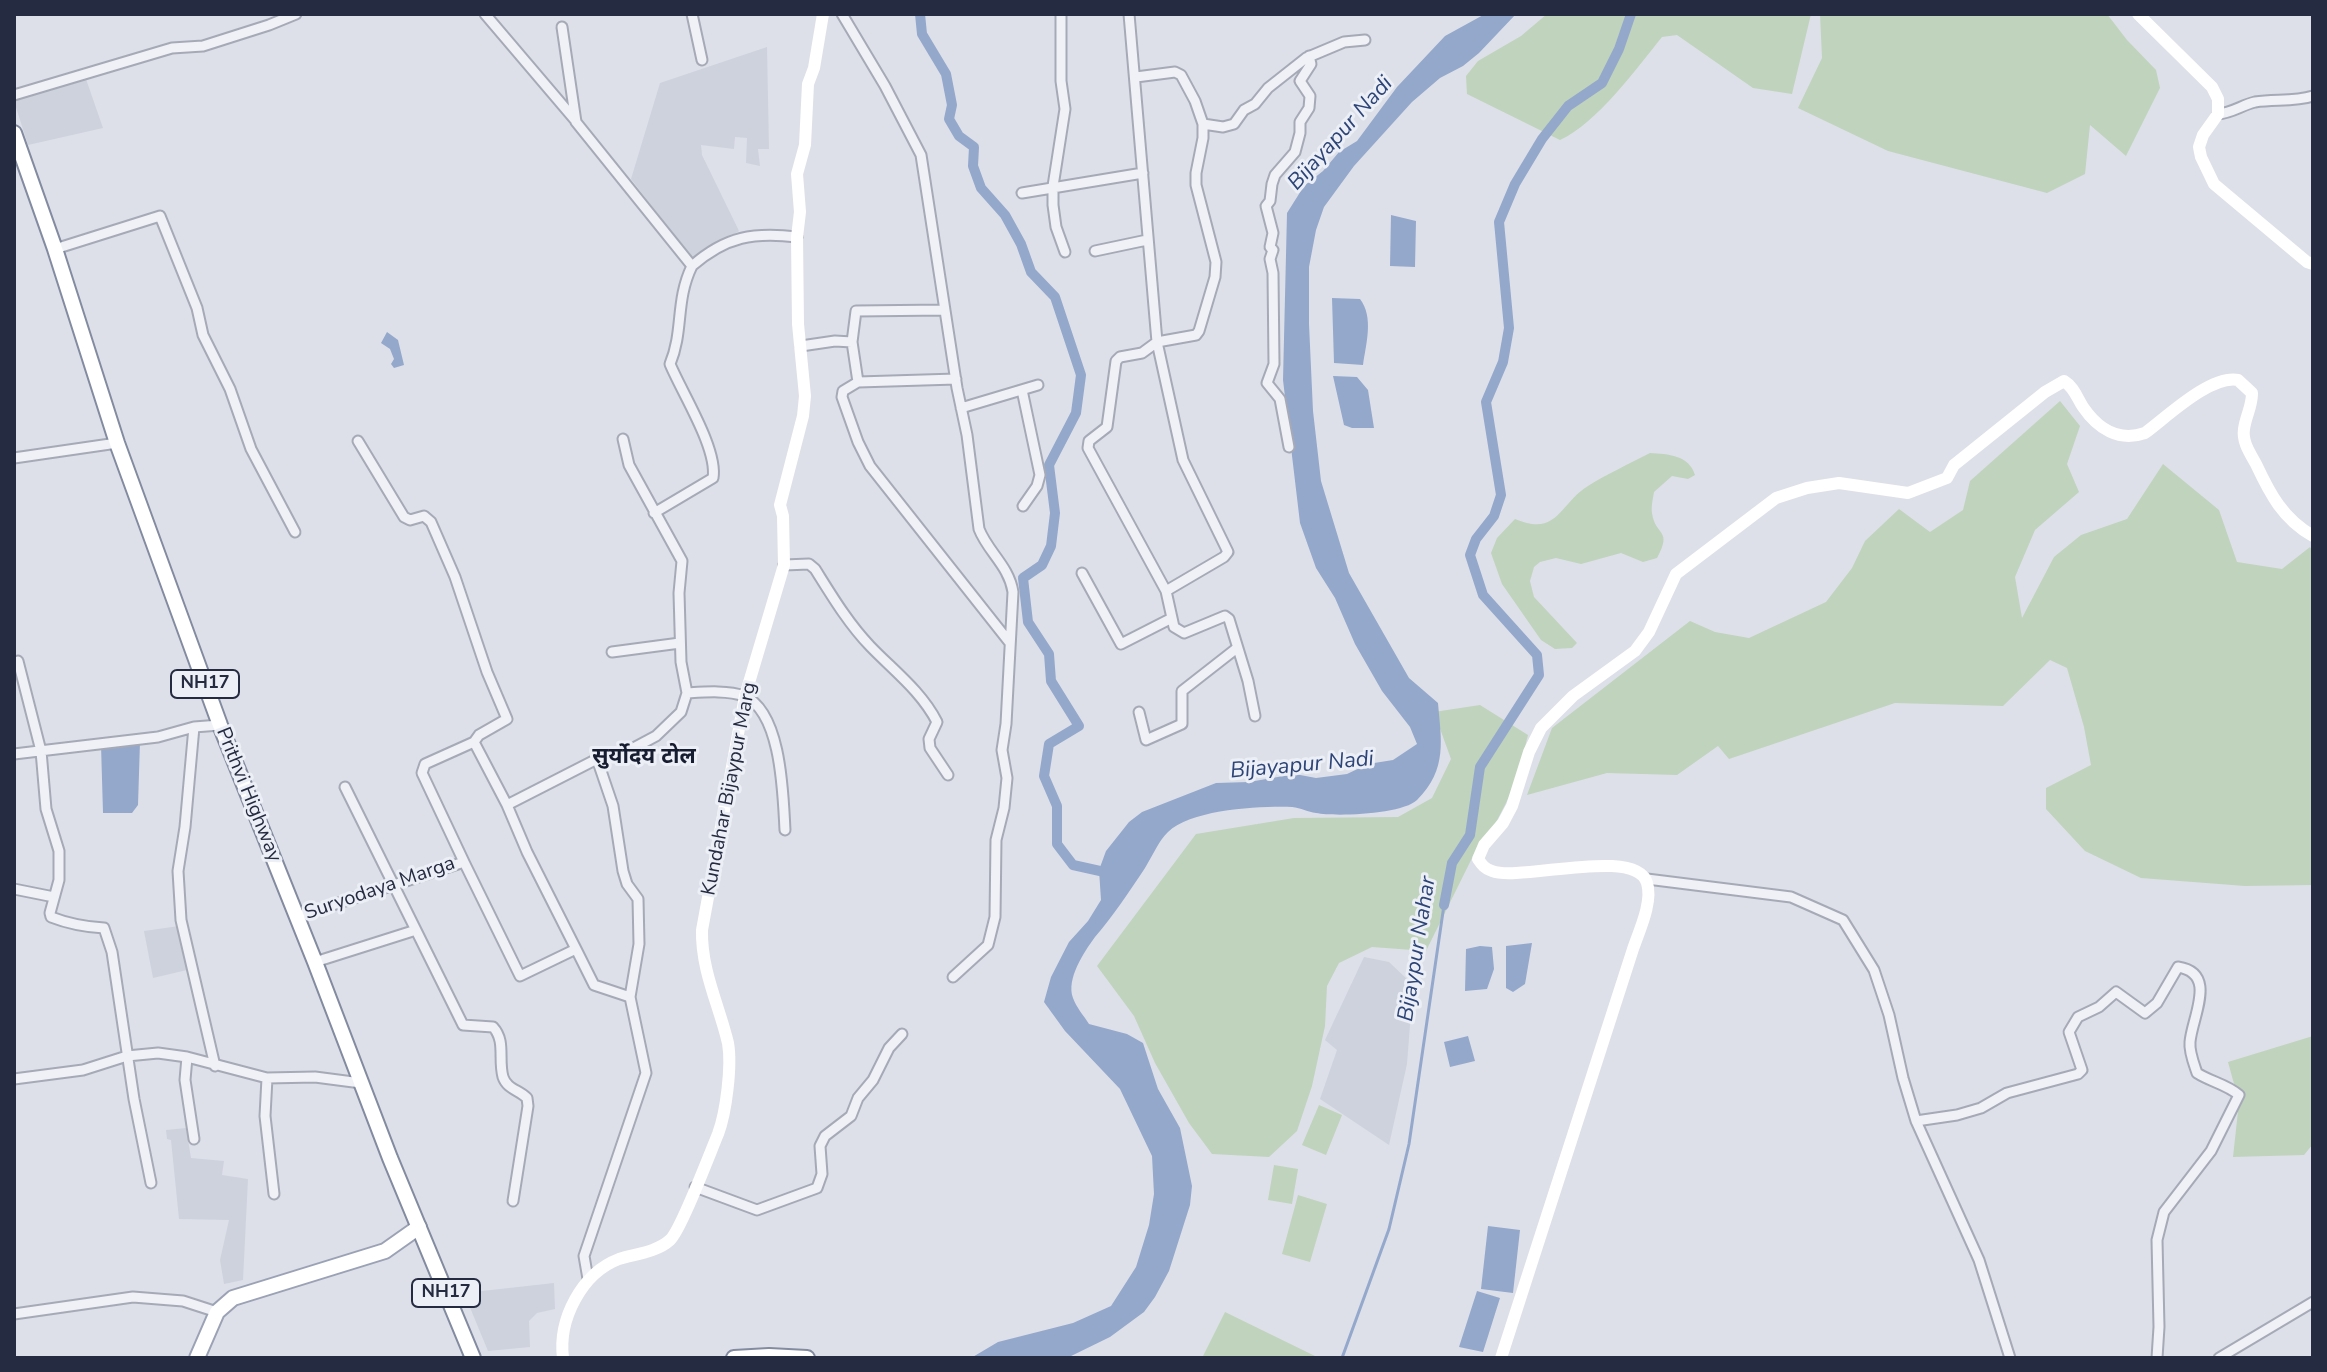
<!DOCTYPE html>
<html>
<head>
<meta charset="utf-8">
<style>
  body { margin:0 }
  #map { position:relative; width:2327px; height:1372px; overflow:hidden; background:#dde0e8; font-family:"Nunito Sans",sans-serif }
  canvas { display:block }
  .frame { position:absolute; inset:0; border:16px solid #252b40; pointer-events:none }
</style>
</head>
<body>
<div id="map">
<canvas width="2327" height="1372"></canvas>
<div class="frame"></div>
</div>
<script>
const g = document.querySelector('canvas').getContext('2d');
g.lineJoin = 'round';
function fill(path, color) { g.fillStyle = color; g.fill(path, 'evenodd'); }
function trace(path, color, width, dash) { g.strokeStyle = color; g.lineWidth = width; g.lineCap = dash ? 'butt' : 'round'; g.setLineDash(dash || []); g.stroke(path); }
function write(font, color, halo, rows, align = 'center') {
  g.font = font + ' "Nunito Sans","Noto Sans Devanagari",sans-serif'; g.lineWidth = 6; g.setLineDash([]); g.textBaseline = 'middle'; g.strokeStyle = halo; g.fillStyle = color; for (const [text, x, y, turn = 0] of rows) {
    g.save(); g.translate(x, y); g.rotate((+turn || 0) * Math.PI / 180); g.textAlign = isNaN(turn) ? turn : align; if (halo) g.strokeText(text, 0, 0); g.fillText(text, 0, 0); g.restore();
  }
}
fill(new Path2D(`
  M767,47l2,102h-11l2,17 -14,-3 1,-25 -12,-1 -1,12 -33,-4 1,10 37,76 -46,29 -62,-81 29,-96z
  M86,79l17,49 -75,17 -14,-44z
  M179,926l8,44 -34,8 -9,-47z
  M1364,957l25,5 19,18 3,32 -4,52 -18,81 -69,-46 17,-49 -12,-10z
  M186,1128l5,30 33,3 -2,14 26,4 -5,101 -19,4 -4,-24 9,-40 -50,-1 -8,-79 -4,-1 -1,-9z
  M554,1283l1,26 -18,4 -8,8 1,26 -42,4 -24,-58z`), '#ced2dd');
fill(new Path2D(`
  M1547,14h264l-19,80 -39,-6 -76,-53 -15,2c-26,32 -65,86 -102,103l-93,-46 -1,-18 12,-15 43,-25z
  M1820,14h287l20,26 29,30 4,18 -34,68 -36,-31 -5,49 -38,19 -159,-42 -90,-43 24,-50z
  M2060,401l20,25 -13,38 12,28 -44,38 -20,47 7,41 32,-61 27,-22 46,-16 36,-55 56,46 18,52 45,7 28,-22 3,5v333l-68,1 -104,-8 -56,-27 -39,-42v-21l45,-23 -7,-38 -17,-59 -17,-8 -47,46 -108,-3 -166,56 -11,-13 -41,29 -70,-2 -80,22 25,-67 138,-107 25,11 34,6 77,-36 26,-34 13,-27 34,-32 31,23 33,-22 7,-29z
  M1650,453c18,1 39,2 45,22l-7,4 -16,-3 -18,16c-1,6 -3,15 -2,21 3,23 21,16 5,45l-14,4 -22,-9 -40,11 -25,-6 -16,4 -6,5 -4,14 4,16 43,46 -5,5 -17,1 -14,-9 -39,-56 -11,-31 6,-15 18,-19c43,18 44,-15 73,-33 19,-12 41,-22 62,-33z
  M1480,705l48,30 -12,47 -11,23 -13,25 -18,24 -48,97 -54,-4 -33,16 -12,23 -2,40 -13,60 -15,45 -28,26 -57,-3 -23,-31 -34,-60 -21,-47 -37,-50 99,-132 98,-16 104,-1 34,-19 19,-39 -17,-47z
  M2313,1036v108l-9,11 -71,2 6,-55 -11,-40z
  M1319,1105l23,10 -16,40 -24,-10z
  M1274,1165l24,4 -6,35 -24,-4z
  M1298,1195l29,9 -17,58 -28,-8z
  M1225,1312l92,45 -1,1h-114z`), '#c0d3bd');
fill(new Path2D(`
  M1485,14h31l-37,39 -16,13 -23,12 -28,24 -58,64 -30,41 -8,23 -7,37v57l4,87 8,70 28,92 60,105 29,25c3,37 10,66 -21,97 -14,14 -81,17 -101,13 -8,-1 -15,-5 -24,-6 -31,-1 -100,2 -124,25 -9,8 -16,25 -23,36 -16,24 -31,47 -50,69 -11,15 -29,42 -22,61 3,9 11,18 16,26l38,10 16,9 15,46 22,39 12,58 -2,19 -21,66 -14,26 -11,15 -34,25 -43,21h-96l27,-16 75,-19 38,-17 25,-39 13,-42 5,-31 -2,-38 -32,-67 -55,-58 -21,-29 7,-25 18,-35 19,-21 13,-21 -2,-30 7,-19 23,-29 13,-10 74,-29 33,-1 46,-8 21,4 31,-4 21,-10 25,-4 24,-16 -7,-17 -28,-36 -27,-47 -20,-46 -19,-30 -16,-45 -17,-143 4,-167 17,-27 19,-15 16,-19 18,-11 40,-54 48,-51z
  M1391,215l25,6 -1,46 -25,-1z
  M1332,298l28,1c14,18 6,45 3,66l-29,-2z
  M387,332l11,8 6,25 -10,3 -3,-4 3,-5 -4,-10 -9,-6z
  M1333,376l24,1 11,13 6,38h-22l-8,-3z
  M140,742l-2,63 -6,8h-29l-2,-68z
  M1532,943l-7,41 -12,8 -7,-4v-42z
  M1480,946l12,1 2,22 -7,20 -22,2 1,-42z
  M1468,1036l7,25 -25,6 -6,-25z
  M1488,1226l32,4 -7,63 -32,-4z
  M1477,1291l23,7 -17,54 -24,-5z`), '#94a8cc');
trace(new Path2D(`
  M1342,1358l47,-129 20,-85 35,-239`), '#94a8cc', 3);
trace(new Path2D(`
  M920,14l2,20 24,40 6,31 -3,14 10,17 15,11 -1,19 8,22 24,27 16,29 10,28 24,25 26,78 -5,38 -27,52 6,48 -4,33 -9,19 -19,13 5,44 21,32 2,27 28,45 -30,18 -5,32 13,30v38l16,21 36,8 -1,3
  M1444,905l8,-42 18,-28 10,-68 59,-92 -2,-20 -54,-60 -13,-40 6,-16 18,-23 7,-21 -15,-93 17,-40 6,-34 -10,-106 16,-38 27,-45 26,-33 34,-23 17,-34 12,-35`), '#94a8cc', 10);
const minor = new Path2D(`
  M485,14l91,107
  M692,14l10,46
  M842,14l43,72 36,69 36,233 10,47 12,94c9,23 30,37 34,63l-7,132 -4,26 5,28 -3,30 -8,32 -1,77 -7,28 -35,32
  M1061,14v67l4,28 -12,77v19l3,22 9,25
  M1129,14l28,328 26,118 45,92 -4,5 -58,34
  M562,27l14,95 116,144c34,-30 62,-34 105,-29
  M1136,77l39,-5 6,3 14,26 8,23v14l-7,35v12l20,77 -1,15 -16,54 -3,4 -39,7 -15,11 -22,4 -4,4 -9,66 -18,14 -1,7 78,143 8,36 10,6 41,-17 4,3 19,62 7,35
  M14,95l158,-47 31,-2 66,-21 27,-11
  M2218,114c14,-1 24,-9 37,-12 20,-3 39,0 58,-6
  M1203,124l20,3 11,-3 10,-14 11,-6 13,-16 38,-30 38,-16 21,-2
  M1022,193l121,-20
  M55,249l105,-33 37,92 6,27 27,54 21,60 44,83
  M1095,251l52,-11
  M944,310l-88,1 -4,31 6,40 -15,9 -1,6 16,45 12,24 140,177
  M801,346l34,-5 17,1
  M858,382l98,-3
  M1022,390l18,85 -3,11 -14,20
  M961,408l77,-23
  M358,441l46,76 6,3 14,-4 7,6 24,55 32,95 20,47 -28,16 -5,7
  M1289,447l-9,-48 -13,-16 7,-19 -1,-91 -3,-14 3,-9 -3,-3 3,-14 -7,-27 4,-5 2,-17 3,-9 20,-23 5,-19v-11l9,-14 1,-12 -10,-15 11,-17 -2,-8
  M14,458l103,-15
  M654,513l59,-35c5,-29 -31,-85 -43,-114 14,-34 5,-63 22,-98
  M784,565l25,-1 6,5c17,27 33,54 55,77 24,25 51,45 67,76l-8,17 1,9 18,27
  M1082,573l39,71 51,-26
  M612,652l68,-9
  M18,661l23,90 5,58 13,42v29l-9,33 1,4c18,7 34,10 53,11l8,24 22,147 17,84
  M687,693c17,-1 41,-3 57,3 38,16 39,100 41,134
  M1139,712l7,28 36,-16v-33l55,-43
  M194,727l-9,100 -7,44 3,49 34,146
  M14,754l144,-17 36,-10 26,-2
  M597,759l16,47 10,65 4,13 11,15 1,45 -9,53
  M345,787l118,238 30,2c13,14 5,32 10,50 4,12 16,13 24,21l1,8 -15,95
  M464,862l56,114 56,-27 -49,-97 -20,-47
  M1647,879l144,18 52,23 31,50 15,45 14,63 13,43 63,139 31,98
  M14,889l40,8
  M296,917l168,-55 -42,-89 3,-9 49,-22 33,63 90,-46 29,-7 30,-16 25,-24 6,-19 -6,-31 -2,-69 3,-32 -53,-96 -6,-26
  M576,949l18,36 36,12 16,76 -62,183 4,23
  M315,962l101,-32
  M187,1057l-2,23 9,59
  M267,1078l-2,38 9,78
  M14,1079l69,-9 44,-14 31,-3 29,4 80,21 48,-1 46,6
  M1916,1121l41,-6 24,-7 26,-15 71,-19 4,-4 -13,-38 9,-15 21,-10 17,-15 29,21 12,-10 21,-36c40,6 14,50 12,75 -1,10 4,22 7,31 14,9 29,11 42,22l-28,56 -47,61 -7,28 2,87 -2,31
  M695,1187l62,23 60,-22 5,-14 -2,-28 5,-10 26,-20 7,-18 15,-18 16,-32 13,-14
  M14,1314l119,-17 50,4 34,11
  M2219,1358l94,-56`);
const primary = new Path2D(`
  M197,1358l20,-46 16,-14 152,-47 34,-24`);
const trunk = new Path2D(`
  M14,133l41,116 62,194 103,282 95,237 75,196 83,200
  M734,1358l35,-2 38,2`);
trace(minor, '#a6aab6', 13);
trace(primary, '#9ba2b5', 18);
trace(trunk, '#838ba0', 18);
trace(minor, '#f0f1f6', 9);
trace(new Path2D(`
  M2138,14l74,73 6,12v15l-15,21 -4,12 2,10 13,27 93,78 6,2
  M563,1358c-5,-39 19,-85 56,-99 16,-5 38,-7 51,-19 11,-10 40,-87 48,-106 8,-21 14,-68 10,-91 -9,-38 -27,-73 -26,-113l43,-234 39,-131 -1,-49 -3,-11 23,-89 2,-20 -7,-72 -1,-87 3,-25 -3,-38 8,-29 3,-61 6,-16 9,-54
  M1501,1358l132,-409c6,-18 20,-47 14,-66 -11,-37 -127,-1 -155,-12 -7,-2 -10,-6 -14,-12l6,-14 19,-22 9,-17 17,-54 12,-24 32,-32 62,-45 14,-19 27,-58 100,-76 31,-10 32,-5 69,10 39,-15 7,-13 91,-73 19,-11c10,6 13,17 19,26 15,22 36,35 62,26 22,-16 65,-58 93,-53l14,13c0,14 -6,22 -8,36 -2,13 6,24 12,35 14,30 27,55 57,72`), '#fff', 12);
trace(primary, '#fff', 14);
trace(trunk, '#fff', 14);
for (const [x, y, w] of [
  [205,684,68],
  [446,1293,68]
]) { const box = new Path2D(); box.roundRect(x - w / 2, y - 14, w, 28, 6); g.fillStyle = '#eceff6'; g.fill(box); trace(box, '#252b40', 2); }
write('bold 18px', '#252b40', null, [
  ["NH17",205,684],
  ["NH17",446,1293]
]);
write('20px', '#252b40', '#eceff6', [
  ["Kundahar Bijaypur Marg",730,789,-79],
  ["Prithvi Highway",248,795,68],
  ["Suryodaya Marga",380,889,-19]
]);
write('italic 22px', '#2c4477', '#eceff6', [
  ["Bijayapur Nadi",1341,134,-48],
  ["Bijayapur Nadi",1302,766,-5],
  ["Bijaypur Nahar",1418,949,-81]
]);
write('bold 22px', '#171d30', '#eceff6', [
  ["सुर्योदय टोल",644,758]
]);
</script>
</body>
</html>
